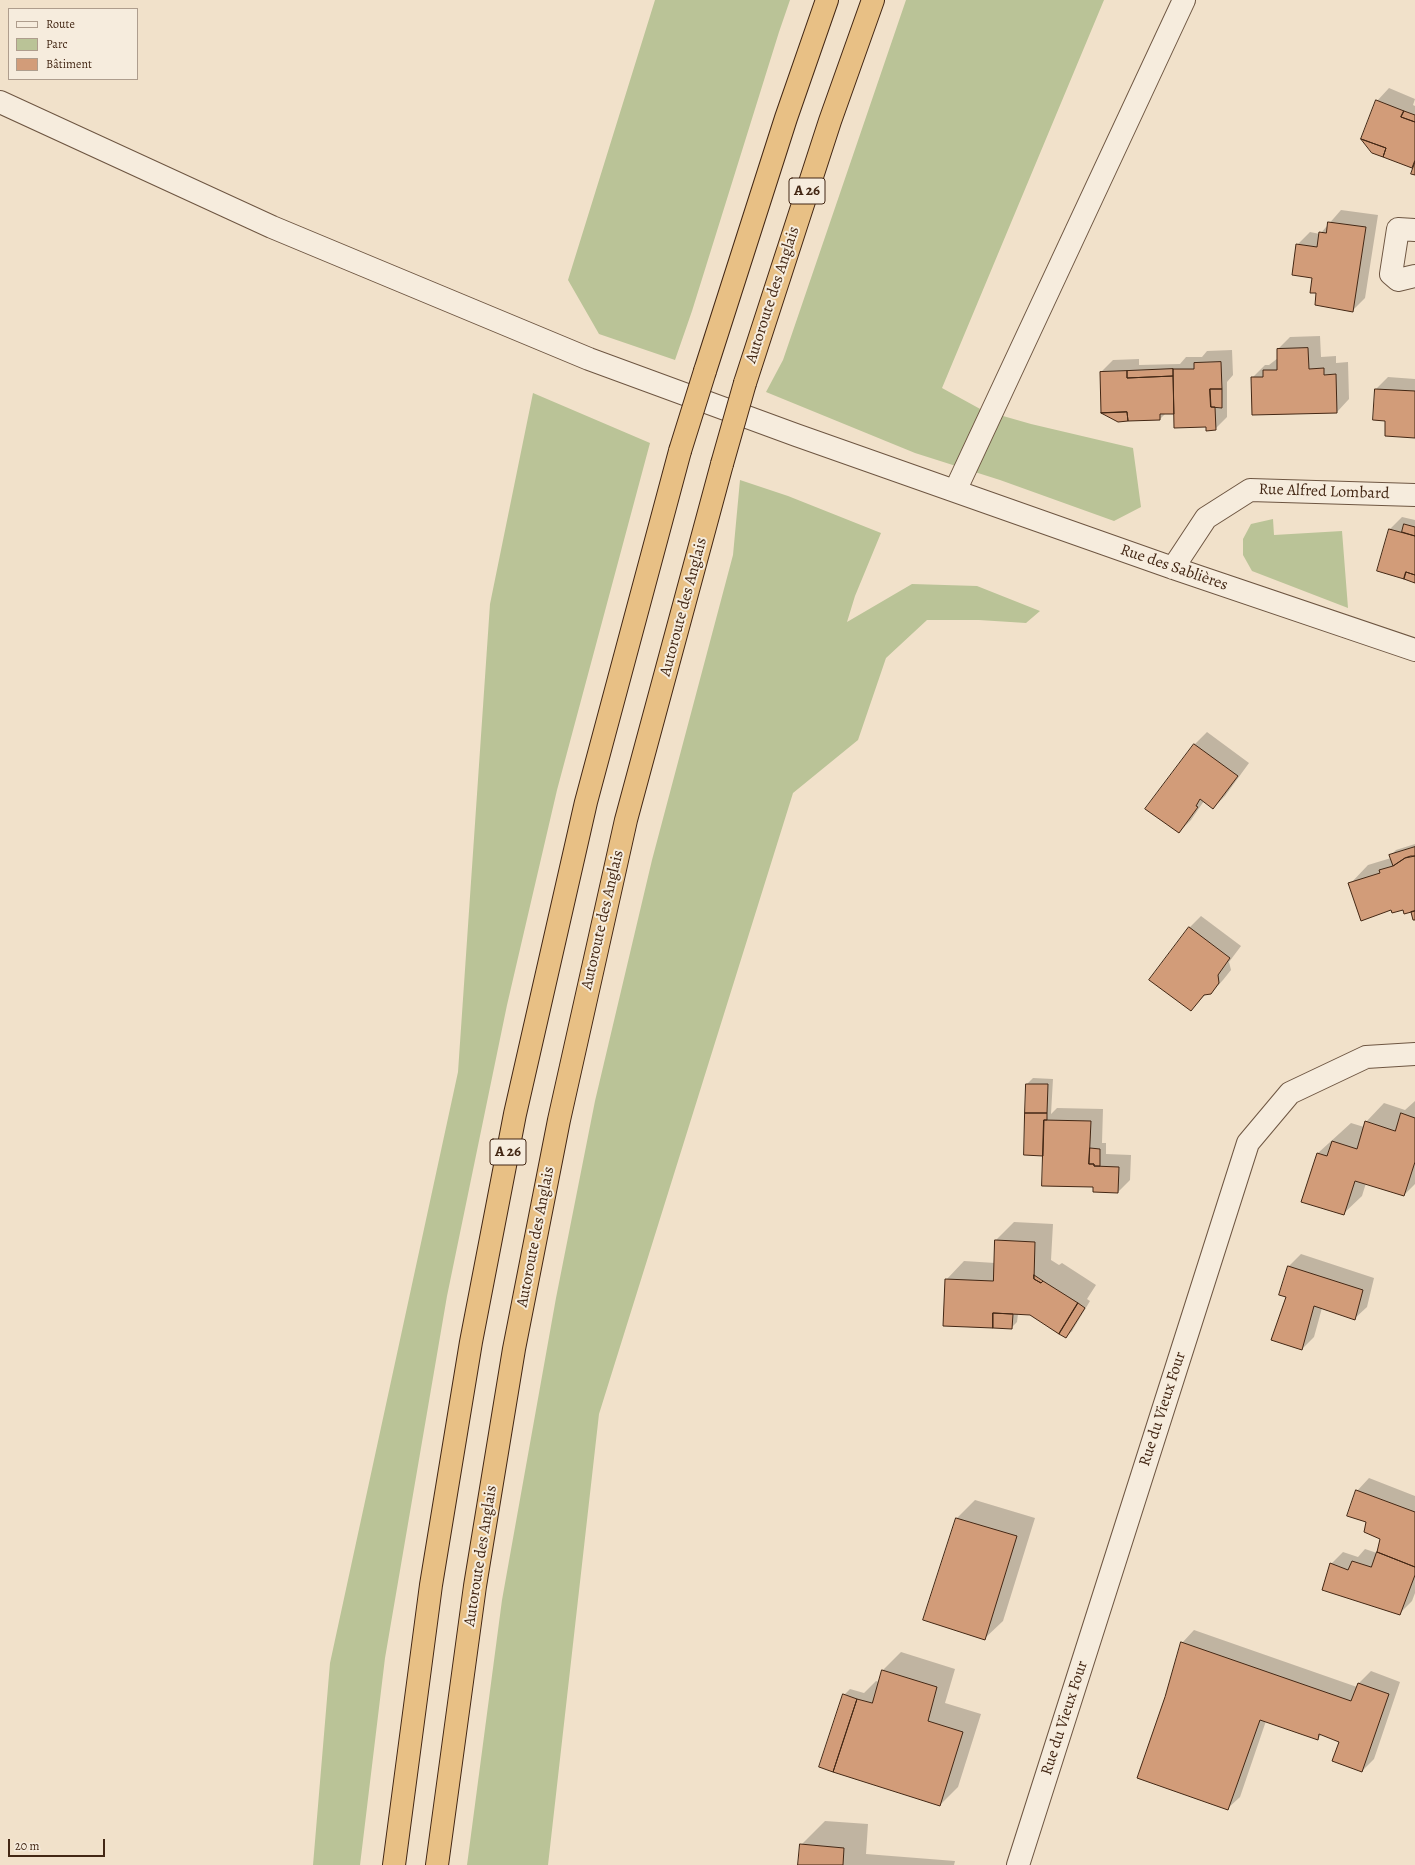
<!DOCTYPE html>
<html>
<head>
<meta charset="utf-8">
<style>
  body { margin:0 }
  #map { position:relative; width:1415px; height:1865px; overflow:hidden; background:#f1e1ca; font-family:Alegreya,serif }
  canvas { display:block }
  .legend { position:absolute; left:8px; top:8px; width:130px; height:72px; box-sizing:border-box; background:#f6ecdd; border:1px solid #ae9d8d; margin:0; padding:5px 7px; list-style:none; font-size:12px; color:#432714 }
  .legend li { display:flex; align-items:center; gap:8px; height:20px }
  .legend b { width:20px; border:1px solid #ae9d8d }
  .scale { position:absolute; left:8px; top:1839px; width:97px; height:18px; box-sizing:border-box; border:2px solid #432714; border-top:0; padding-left:5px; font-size:12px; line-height:14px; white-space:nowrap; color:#432714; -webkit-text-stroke:3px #f6ecdd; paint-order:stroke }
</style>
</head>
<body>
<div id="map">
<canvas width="1415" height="1865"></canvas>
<ul class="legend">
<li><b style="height:5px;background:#f6ecdd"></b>Route</li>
<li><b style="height:11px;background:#bac397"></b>Parc</li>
<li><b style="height:11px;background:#d29c79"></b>Bâtiment</li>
</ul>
<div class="scale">20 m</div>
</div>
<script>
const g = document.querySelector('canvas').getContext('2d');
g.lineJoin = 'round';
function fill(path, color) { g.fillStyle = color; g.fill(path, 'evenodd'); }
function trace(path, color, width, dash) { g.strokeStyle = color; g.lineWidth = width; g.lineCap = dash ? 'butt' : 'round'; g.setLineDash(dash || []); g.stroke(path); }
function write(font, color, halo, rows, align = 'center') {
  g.font = font + ' Alegreya,serif'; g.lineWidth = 4; g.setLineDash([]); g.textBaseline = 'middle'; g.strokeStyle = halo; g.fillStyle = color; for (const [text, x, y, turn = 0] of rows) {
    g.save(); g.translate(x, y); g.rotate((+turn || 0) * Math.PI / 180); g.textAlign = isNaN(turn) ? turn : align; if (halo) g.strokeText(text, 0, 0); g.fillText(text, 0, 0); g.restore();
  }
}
fill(new Path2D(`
  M655,0h135l-11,32 -87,279 -17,49 -76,-26 -31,-54z
  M906,0h198l-162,388 40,22 49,14 102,24 8,59 -27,14 -114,-41 -85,-27 -149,-61 17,-32z
  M533,393l117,50 -93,347 -50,215 -60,291 -62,362 -25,207h-47l17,-202 128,-591 32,-468z
  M740,480l48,16 93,37 -26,63 -8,26 65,-38 65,2 63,25 -14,12 -47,-3h-52l-41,38 -28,82 -65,53 -194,621 -51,451h-81l35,-265 54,-302 39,-197 57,-241 81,-305z
  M1273,519l1,16 68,-4 6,77 -96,-37 -9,-16v-16l8,-15z`), '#bac397');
fill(new Path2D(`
  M1389,88l26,11 -2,6 2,1v68l-1,-7 -30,-11 -7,-55z
  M1341,210l37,5 -13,83 -13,13 -34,-18 -5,-15 -16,-33 13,-13 10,2z
  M1320,336l1,21 15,-1v7l12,-1 1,37 -12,13 -85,-34 13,-13h4l9,-7v-9l12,-12z
  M1232,350l1,25 -6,7v35l-12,12 -40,-16h-9l-6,6 -59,-47 12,-12 26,-1v6l41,-1 6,-7h16l5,-6z
  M1388,377l27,2v58l-29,-17 -12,-1 2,-30z
  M1402,517l13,3v62l-37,-12 12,-41z
  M1207,732l42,31 -24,33 -12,12 -9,-7 -13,19 -12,12 -32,-23 48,-65z
  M1415,844v75l-4,-8 -19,-2 -42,-25 18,-19 23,-7 -1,-2 6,-6z
  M1201,916l40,30 -12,16 2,8 -8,10 -12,13 -5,1 -15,16 -2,-82z
  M1033,1078l20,1 -2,35 6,-6 46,1 -1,34h4v11l25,1 -1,25 -12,12 -24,-6 -50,-31 -17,-71z
  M1415,1101v83l-11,11 -38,-12 -4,13 -19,18 -25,-61 33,-30 13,4 2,-5 18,-19 21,7z
  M1014,1222l39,2 -2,36 8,5 3,-2 34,22 -9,14 3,2 -18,30 -6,6 -36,-23h-12l-1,8 -6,6 -65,-48 18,-19 31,2 1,-23z
  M1301,1254l73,24 -7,29 -13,12 -32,-11 -8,29 -12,12 -15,-53 -7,-2 9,-28z
  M1369,1478l46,18v97l-3,8 -13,13 -68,-50 12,-12 15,5 7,-8 12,4 4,-15 -13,-16 -11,-31z
  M975,1500l60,18 -32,103 -19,18 -60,-19 33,-102z
  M1194,1630l163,57 1,-3 13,-13 29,11 -26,77 -12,12 -22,-29 -18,-8 -5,5 -51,-18 -26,76 -13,12 -61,-111 16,-55z
  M901,1652l54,17 -10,34 36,11 -23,73 -18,18 -96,-110 6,-6 14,4 12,-12 3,1 4,-12z
  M825,1821l43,3 -2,30 89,7 -1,4h-155l2,-20z`), '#0003');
const building = new Path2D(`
  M1376,100l28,11 -3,6 14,5v38l-3,8 -29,-11 3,-9 -25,-9z
  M1404,111l11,4v7l-14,-5z
  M1361,139l25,9 -3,9 -11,-4z
  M1415,162v13l-4,-1z
  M1328,222l38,5 -13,85 -38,-7 1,-12h-6l2,-15 -20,-3 4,-31 21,3 2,-15 7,1z
  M1308,348l1,21 15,-1v7l12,-1 1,39 -85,2 -1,-38h12v-7h14v-21z
  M1221,362l1,27h-12l1,18h4l1,23 -10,1v-4l-32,1 -1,-59h21v-6z
  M1173,369v7l-46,2v-7z
  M1127,371v7l46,-2 1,38h-14v6l-32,1 -1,-9 -26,1 -1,-41z
  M1210,389h12v19l-11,-1z
  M1375,389l40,2v47l-30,-2v-15l-12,-1z
  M1127,412l1,9 -10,1 -17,-9z
  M1404,524l11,3v9l-13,-4z
  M1389,529l26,7v39l-9,-3 -2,7 -27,-8z
  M1406,572l9,3v8l-11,-4z
  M1194,744l44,32 -25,33 -13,-10 -4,7 2,1 -19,26 -34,-24z
  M1415,847v9l-10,2 -12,8 -4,-11z
  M1411,856h4v55l-11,3 -1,-4 -11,3 -1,-3 -30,11 -13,-38 32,-10 -1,-3 14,-4 12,-8z
  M1415,911v9h-2l-2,-8z
  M1189,927l41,31 -12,17 1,8 -8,11 -7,1 -13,16 -42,-31z
  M1026,1084h22l-1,29h-22z
  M1025,1113h22v7h-3l-1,36 -19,-1z
  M1401,1113l14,5v44l-11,34 -49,-15 -11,34 -43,-13 16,-49 10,3 5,-15 25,8 8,-28 30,10z
  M1044,1120l47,1 -2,43h5v2l25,1 -1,26 -25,-1v-5l-51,-1z
  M1090,1148l10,1v17h-6v-2h-5z
  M995,1240l40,2 -1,37 7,4 2,-2 35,22 -19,31 -29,-19 -37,-2v15l-50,-2 2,-47 48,2z
  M1288,1266l75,24 -8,30 -41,-14 -12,44 -31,-10 15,-43 -7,-2z
  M1034,1275l9,6 -2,2 -7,-4z
  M1078,1303l7,5 -19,30 -7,-4z
  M993,1313l20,1 -1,15 -19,-1z
  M1356,1490l59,22v55l-38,-15 3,-13 -16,-7 2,-10 -19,-6z
  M956,1518l61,18 -32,104 -62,-20z
  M1377,1552l38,15v8l-15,40 -78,-25 8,-27 18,7 4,-9 19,6z
  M1181,1642l170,59 7,-18 31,11 -27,78 -30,-11 7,-19 -20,-8 -1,6 -58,-20 -32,90 -91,-32 28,-81z
  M882,1670l55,17 -9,34 35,11 -23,74 -107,-34 24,-73 15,4z
  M843,1694l14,5 -24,73 -14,-5z
  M800,1844l44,4 -1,17h-45z`);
fill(building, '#d29c79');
trace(building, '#432714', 1);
const minor = new Path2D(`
  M0,102l272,125 317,132 207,76 377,133 242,82
  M1415,230l-17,-1 -7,45 7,6 17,-4
  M955,491l229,-491
  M1173,568l33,-50 44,-28 165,5
  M1018,1865l230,-722 42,-50 76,-36 49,-3`);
const highway = new Path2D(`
  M705,371l81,-253 41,-118
  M745,383l85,-262 43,-121
  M394,1865l37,-280 40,-243 44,-228 71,-312 94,-351
  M437,1865l38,-279 39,-237 45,-229 67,-300 96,-356`);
trace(minor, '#6e5642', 24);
trace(highway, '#432714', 24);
trace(minor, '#f6ecdd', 22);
trace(highway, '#e8c085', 22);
const highwayBridge = new Path2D(`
  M680,451l25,-80
  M722,464l23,-81`);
trace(highwayBridge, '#432714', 24, []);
trace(highwayBridge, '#e8c085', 22);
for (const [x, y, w] of [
  [807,191,36],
  [508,1152,36]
]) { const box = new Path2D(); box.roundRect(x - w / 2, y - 13, w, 26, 3); g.fillStyle = '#f6ecdd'; g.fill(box); trace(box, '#432714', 1); }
write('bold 15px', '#432714', null, [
  ["A 26",807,191],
  ["A 26",508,1152]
]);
write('16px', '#432714', '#f6ecdd', [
  ["Autoroute des Anglais",773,295,-72],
  ["Rue Alfred Lombard",1324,492,2],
  ["Rue des Sablières",1174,568,19],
  ["Autoroute des Anglais",684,607,-75],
  ["Autoroute des Anglais",603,920,-77],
  ["Autoroute des Anglais",536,1237,-79],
  ["Rue du Vieux Four",1163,1409,-72],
  ["Autoroute des Anglais",481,1556,-81],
  ["Rue du Vieux Four",1065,1718,-72]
]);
</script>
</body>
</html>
